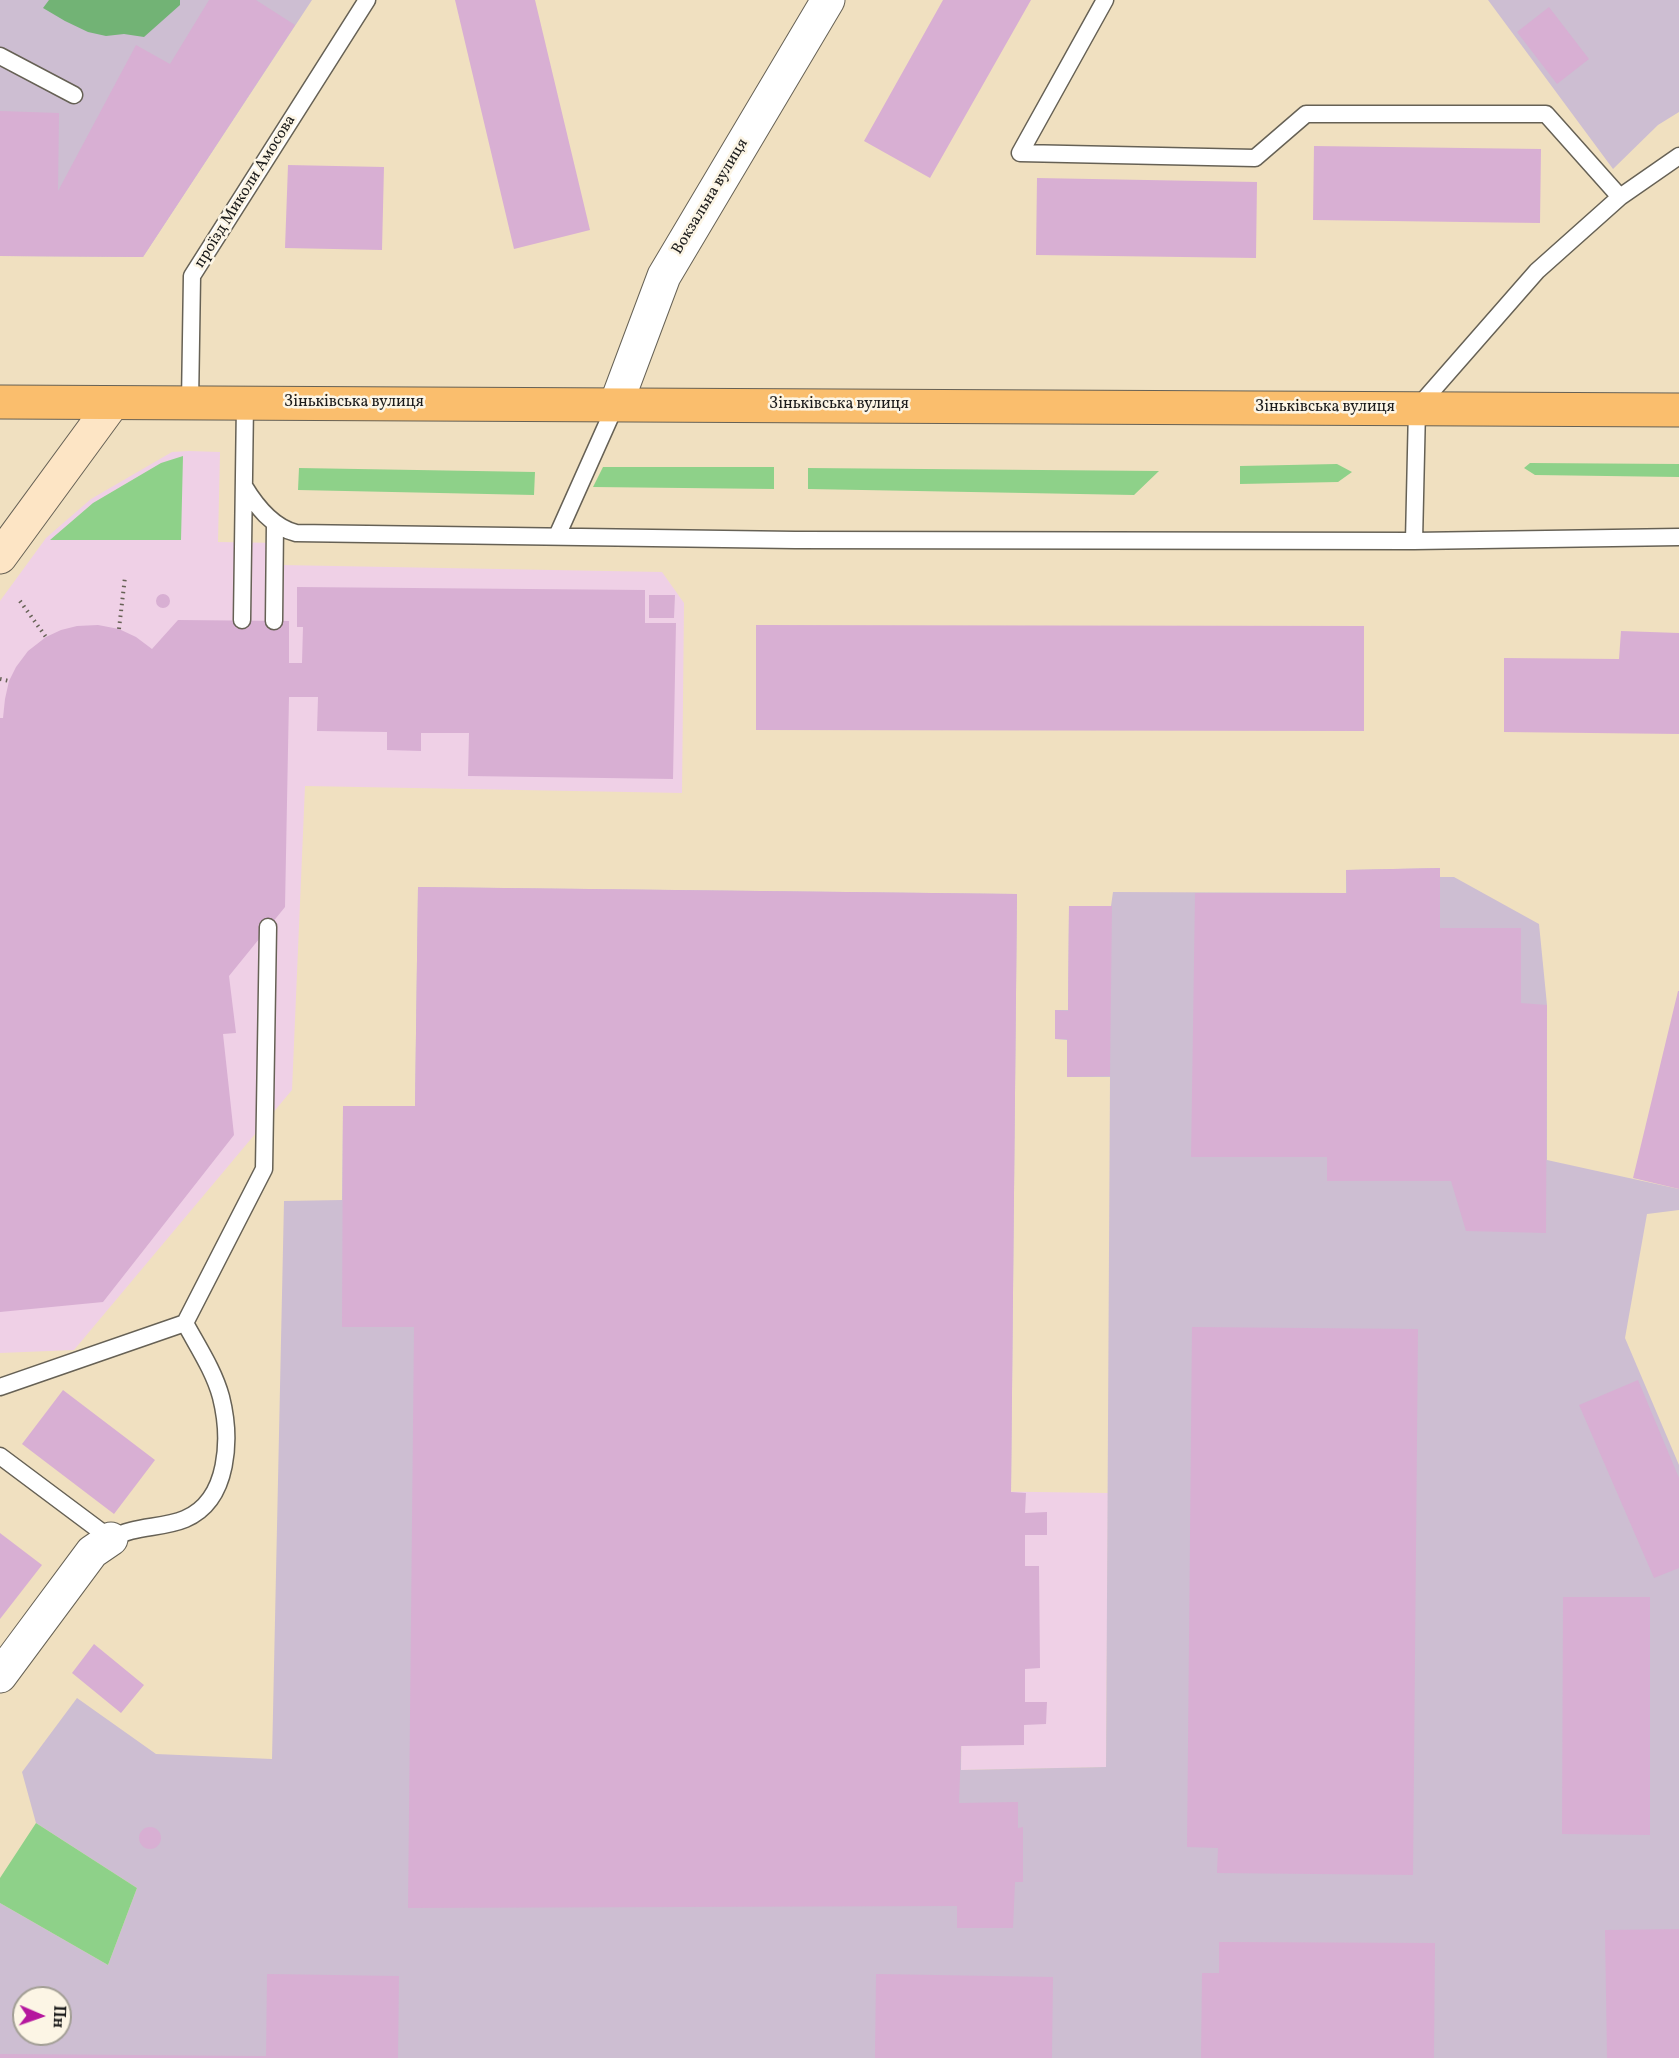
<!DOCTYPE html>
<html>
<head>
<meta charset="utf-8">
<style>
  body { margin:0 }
  #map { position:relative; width:1679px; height:2058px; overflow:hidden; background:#f0e0c0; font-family:Vollkorn,serif }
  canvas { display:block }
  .north { position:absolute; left:12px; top:1986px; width:60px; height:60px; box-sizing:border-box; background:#fcf5e5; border:2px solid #a29e95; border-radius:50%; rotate:92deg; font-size:16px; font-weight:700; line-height:24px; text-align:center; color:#1c1c1c }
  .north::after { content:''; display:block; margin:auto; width:21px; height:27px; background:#b5179e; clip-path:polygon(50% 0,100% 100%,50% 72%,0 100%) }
</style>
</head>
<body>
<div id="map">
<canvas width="1679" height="2058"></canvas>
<div class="north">Пн</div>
</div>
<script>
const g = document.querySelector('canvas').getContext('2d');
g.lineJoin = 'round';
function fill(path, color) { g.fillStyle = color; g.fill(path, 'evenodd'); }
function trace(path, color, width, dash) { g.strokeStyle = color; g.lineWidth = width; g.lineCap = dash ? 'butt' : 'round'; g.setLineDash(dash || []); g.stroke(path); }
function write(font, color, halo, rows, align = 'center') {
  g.font = font + ' Vollkorn,serif'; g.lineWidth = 5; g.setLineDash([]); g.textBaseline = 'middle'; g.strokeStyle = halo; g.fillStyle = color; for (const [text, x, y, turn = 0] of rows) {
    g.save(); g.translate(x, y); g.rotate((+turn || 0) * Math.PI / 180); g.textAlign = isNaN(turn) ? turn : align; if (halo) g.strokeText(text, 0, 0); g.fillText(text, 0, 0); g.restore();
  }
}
fill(new Path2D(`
  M189,451l31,1 -2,90 62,1v22l382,7 22,31 -2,190 -377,-7 -13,304 -218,260 -74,3v-752l46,-63 45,-39 81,-47z
  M964,1491l144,2 -2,274 -145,3z`), '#efd0e6');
fill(new Path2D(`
  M0,0h312l-169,257 -143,-1z
  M1488,0h191v112l-21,13 -45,44z
  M1440,868v9h14l85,47 8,81v155l132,29v21l-32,4 -22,124 54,127v593h-1679v-155l108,62 29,-77 -101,-65 -14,-51 55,-74 79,56 116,5 12,-558 58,-1 1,-94h72l3,-219 599,7 -6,598 -47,-1 -3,279 145,-3 4,-690h-43v-37l-12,-1v-29h13l1,-104h42l2,-14 233,1v-23zM24,1998h36v36h-36z`), '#cdbed2');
fill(new Path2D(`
  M183,456l-2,84h-131l43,-37 68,-40z
  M1530,463l149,1v13l-144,-2 -11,-7z
  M1337,464l15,8 -14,10 -98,2v-18z
  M603,467h171v22l-181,-2z
  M299,468l236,4 -1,23 -236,-5z
  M808,468l351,3 -25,24 -326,-6z
  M36,1823l101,65 -29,77 -108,-62v-25z`), '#8ed189');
fill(new Path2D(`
  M49,0h131v5l-36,32 -20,-3 -18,2 -18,-4 -23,-11 -22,-13z`), '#72b375');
fill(new Path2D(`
  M209,0h47l39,25 -152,232 -143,-1v-145l59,2 -1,78 78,-146 34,19z
  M455,0h80l55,230 -76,19z
  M943,0h88l-101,178 -66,-37z
  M1549,7l40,52 -32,25 -40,-52z
  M1314,146l227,3 -1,74 -227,-3z
  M288,165l96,2 -2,83 -97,-2z
  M1037,178l220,4 -1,76 -220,-3z
  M297,587l348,3v33h31l-3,156 -205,-3 1,-43h-48v18l-34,-1v-18l-70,-1 1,-34h-29l-4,210 -56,69 7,57 -13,1 11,101 -131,167 -103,10v-594h3l2,-19 4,-18 7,-14 12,-16 18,-14 15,-7 16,-4 21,-1 21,4 17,8 16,12 26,-29 111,1v42h13l1,-36h-6z
  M156 601a7 7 0 1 1 14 0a7 7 0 1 1-14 0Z
  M649,595h26l-1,23h-25z
  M756,625l608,1v105l-608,-1z
  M1621,631l58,2v101l-175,-2v-74l115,1z
  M1440,868v60h81v75l26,2 -1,228 -80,-2 -15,-50h-124v-24h-136l4,-264h152l-1,-23z
  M418,887l599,7 -6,598 15,1 -1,20 22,-1v23h-22v31h14l1,102 -15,1v33h22l-1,22 -22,1v20l-63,1 -2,57 59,-1v26l5,-1v55h-8l-2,46h-56v-22l-549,2 6,-581h-72l1,-221h72z
  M1069,906h43l-2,170 -43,1v-38h-12v-29l13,1z
  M1678,991h1v198l-46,-11z
  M1192,1327l226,2 -5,546 -196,-2 1,-25 -31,-1z
  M1638,1380l41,98v90l-25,10 -75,-173z
  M63,1390l92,70 -41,54 -92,-70z
  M0,1533l42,32 -42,54z
  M1563,1597h87v238l-88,-1z
  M94,1644l50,41 -23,28 -49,-40z
  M139 1838a11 11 0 1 1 22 0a11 11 0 1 1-22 0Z
  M1679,1929v129h-72l-2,-128z
  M1219,1942l216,1 -1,115h-233l1,-85h17z
  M267,1974l132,2 -1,82h-398v-4l266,2z
  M876,1974l177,3 -1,81h-177z`), '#d8afd3');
const lane = new Path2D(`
  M1105,0l-85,153 235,5 51,-44h240l74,83
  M0,56l74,39
  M190,403l2,-127 175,-276
  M244,486c12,20 28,41 52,47l499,7 619,1 265,-4
  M557,536l59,-132
  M1414,541l3,-133 120,-137 83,-74 59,-41
  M242,620l3,-217
  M274,621l1,-98
  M0,1387l185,-64 79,-154 4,-242
  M0,1456l111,83c23,-14 50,-10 74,-20 45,-19 46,-82 36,-122 -7,-26 -23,-50 -36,-74`);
const street = new Path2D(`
  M616,404l48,-128 164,-276
  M0,1676l92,-124 19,-13`);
const secondary = new Path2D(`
  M0,557l112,-153`);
const primary = new Path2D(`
  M0,402l1679,8`);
trace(lane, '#666155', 19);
trace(street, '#666155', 35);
trace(secondary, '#666155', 35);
trace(primary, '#666155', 35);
trace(new Path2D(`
  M20,601l26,36
  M119,629l6,-52
  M0,679l9,2`), '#666155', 4, [1.5, 4.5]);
trace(lane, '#fff', 16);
trace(street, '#fff', 33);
trace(secondary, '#fde5c5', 33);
trace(primary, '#fabe6d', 33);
write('16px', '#1c1c1c', '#fcf5e5', [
  ["проїзд Миколи Амосова",246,192,-58],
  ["Вокзальна вулиця",711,197,-59],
  ["Зіньківська вулиця",354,403],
  ["Зіньківська вулиця",839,405],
  ["Зіньківська вулиця",1325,408]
]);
</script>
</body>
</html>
